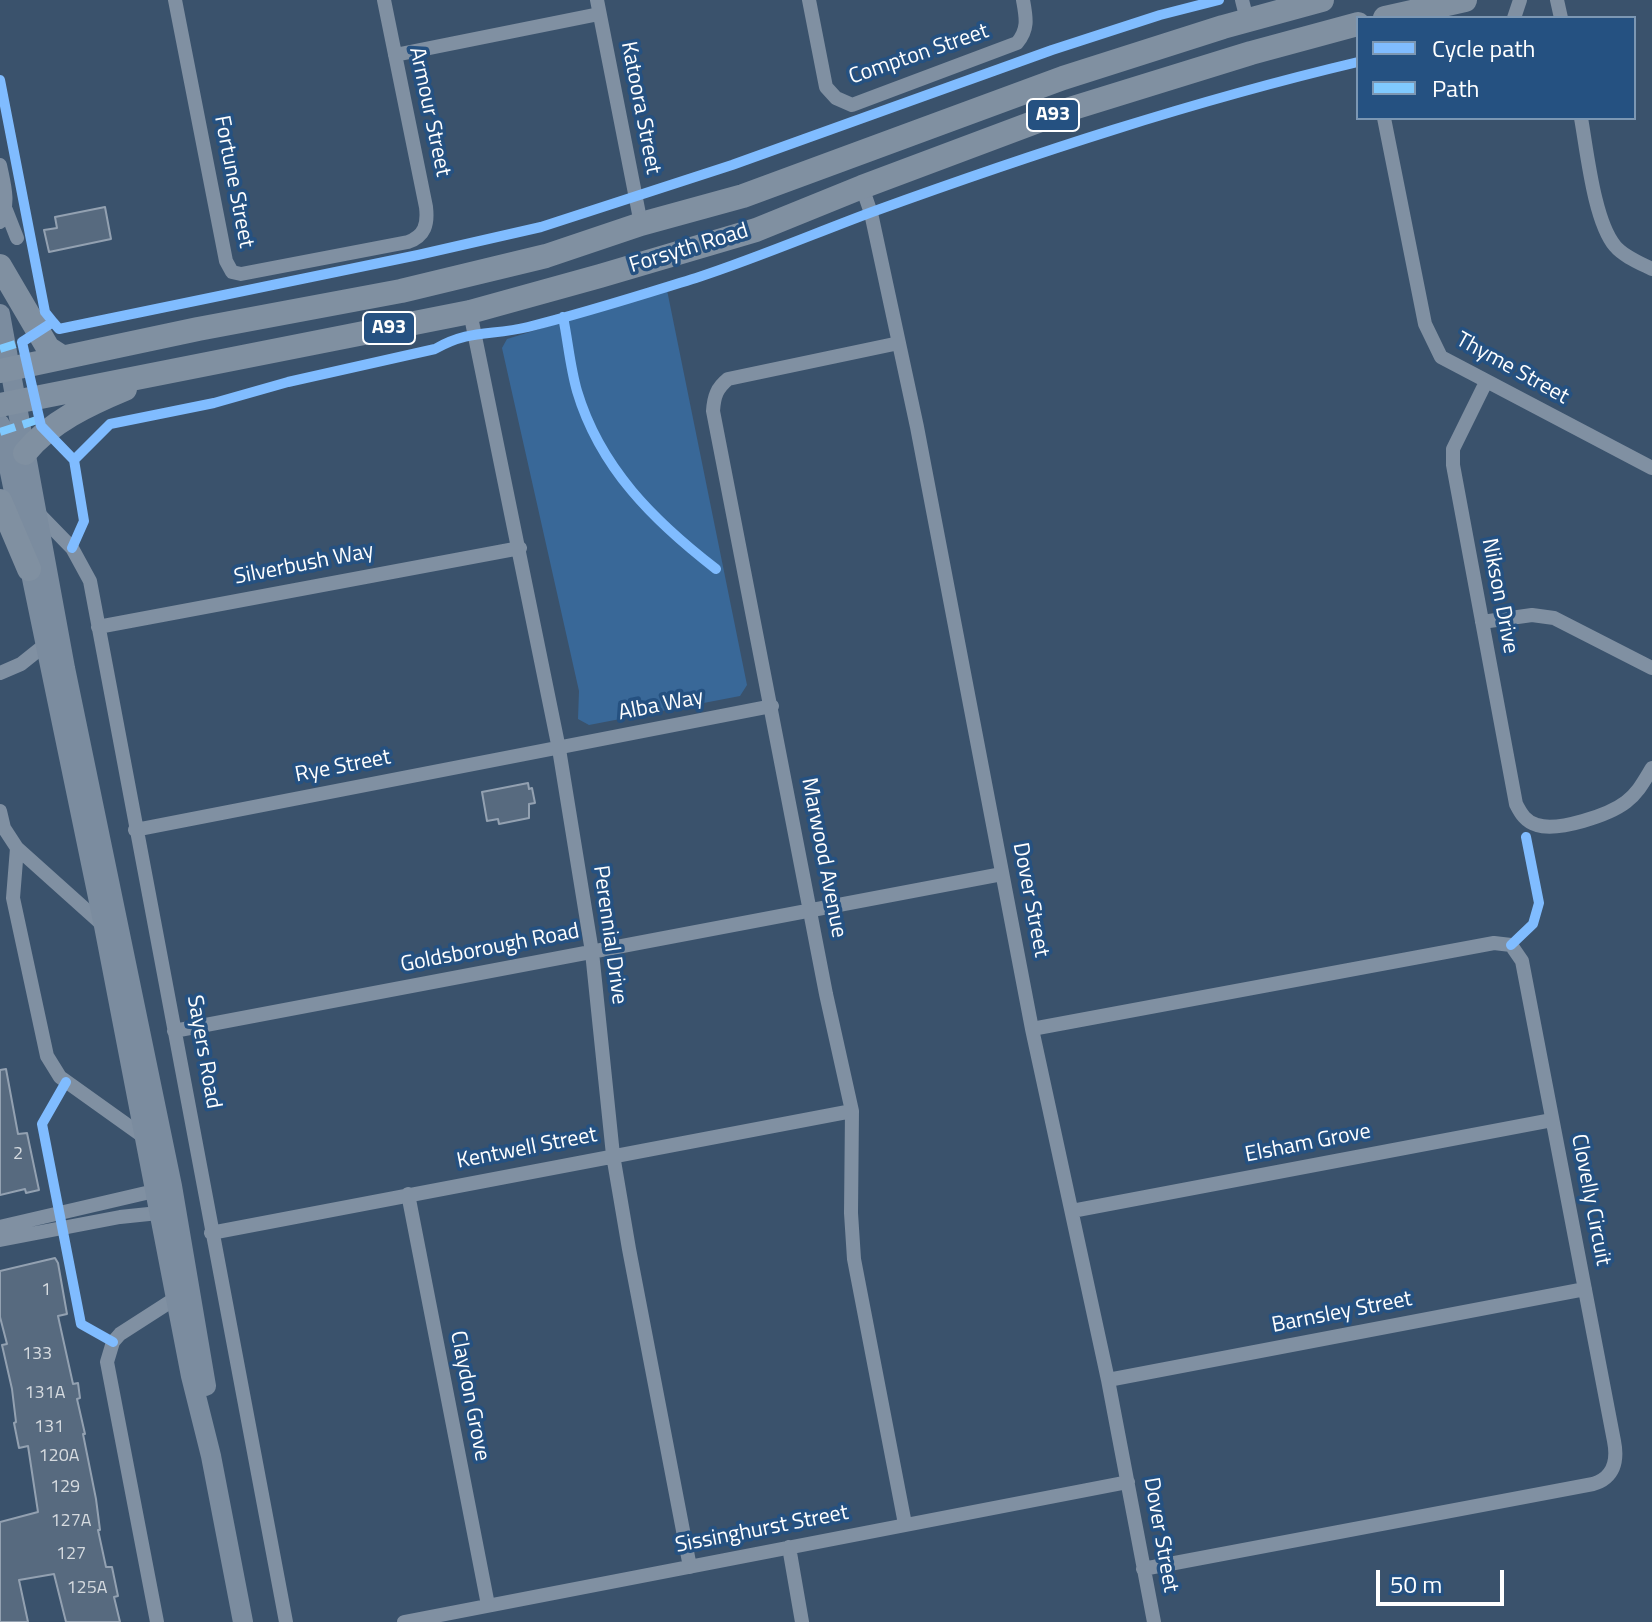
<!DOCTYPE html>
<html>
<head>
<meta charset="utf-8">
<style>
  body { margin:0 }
  #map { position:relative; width:1652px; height:1622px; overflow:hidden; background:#3a526c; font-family:"Titillium Web",sans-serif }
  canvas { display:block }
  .legend { position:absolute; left:1356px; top:16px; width:280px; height:104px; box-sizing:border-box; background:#255181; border:2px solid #7c97b3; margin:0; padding:10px 14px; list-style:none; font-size:24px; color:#fff }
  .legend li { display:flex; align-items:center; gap:16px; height:40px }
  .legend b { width:40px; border:2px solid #7c97b3 }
  .scale { position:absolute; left:1376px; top:1570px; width:128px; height:36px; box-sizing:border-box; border:4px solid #fff; border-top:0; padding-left:10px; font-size:24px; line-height:28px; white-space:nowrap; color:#fff; -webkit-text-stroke:6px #255181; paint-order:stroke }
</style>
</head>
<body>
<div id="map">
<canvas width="1652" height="1622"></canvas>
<ul class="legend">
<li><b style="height:10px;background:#80bcff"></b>Cycle path</li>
<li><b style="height:10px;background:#80caff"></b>Path</li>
</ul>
<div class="scale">50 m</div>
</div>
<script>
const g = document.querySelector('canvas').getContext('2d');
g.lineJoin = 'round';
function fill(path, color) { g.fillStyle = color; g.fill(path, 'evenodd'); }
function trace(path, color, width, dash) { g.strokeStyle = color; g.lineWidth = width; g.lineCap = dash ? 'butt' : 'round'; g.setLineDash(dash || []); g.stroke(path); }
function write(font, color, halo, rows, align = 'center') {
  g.font = font + ' "Titillium Web",sans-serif'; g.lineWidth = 7; g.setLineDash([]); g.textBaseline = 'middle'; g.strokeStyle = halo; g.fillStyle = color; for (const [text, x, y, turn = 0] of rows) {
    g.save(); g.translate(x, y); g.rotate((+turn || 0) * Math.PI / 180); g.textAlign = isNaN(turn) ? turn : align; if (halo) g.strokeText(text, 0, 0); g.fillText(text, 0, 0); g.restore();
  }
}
fill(new Path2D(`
  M667,290l80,395 -7,11 -151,29 -11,-6 1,-28 -77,-343 5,-9z`), '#396898');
const building = new Path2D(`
  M105,207l6,32 -62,13 -5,-22 13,-2 -2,-11z
  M528,783l1,6 3,-1 3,15 -6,1v14l-30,6 -1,-5 -11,2 -5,-29z
  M6,1069l12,65 9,-1 12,57 -13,3 -1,-4 -25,6v-125z
  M55,1258l3,5 9,51 -9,2 15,68 5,-1 2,15 -3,1 8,35h-2l13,65 4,31h-2l8,37h6l6,29 -4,1 6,25h-54l-12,-48 -35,6 9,42h-28v-100l38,-10 -10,-66 -9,2 -5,-25 2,-1 -4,-33 -10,-44 5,-1 -7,-27v-46z`);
fill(building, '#576a7f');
trace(building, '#93a1b1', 2);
trace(new Path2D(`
  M175,0l51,261 6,11 9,2 167,-32c17,-6 20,-18 18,-35l-42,-207
  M597,0l44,224
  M809,0l17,87 10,11 16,7 165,-62c12,-14 9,-26 6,-43
  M1242,0l5,20
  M1557,0l4,18
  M1514,18l6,-18
  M395,55l204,-41
  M1384,118l41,206 16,33 211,111
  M1581,118c6,33 13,103 34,128 8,10 25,17 37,23
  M0,165c4,20 10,38 0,57
  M862,187l9,26 46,214 115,602 76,351 46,242
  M6,210l11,28
  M470,312l89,437 33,203 21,203 16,94 61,318
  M899,343l-171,36c-11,9 -14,17 -15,32l113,583 26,117 -1,102 3,46 51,265
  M1486,382l-33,67v16l63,339c5,10 10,18 21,21 21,7 72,-10 89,-23 12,-9 18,-21 26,-34
  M37,512l35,36 18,33 196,1041
  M1482,622l50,-7 22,3 98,50
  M98,627l422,-79
  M0,673l21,-9 25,-20
  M0,811l4,17 13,20 87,78
  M135,830l637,-124
  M17,848l-4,50 34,158 13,21 84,60
  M1032,1029l462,-86 17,2 11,16 92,480c4,20 0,37 -21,43l-450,85
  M174,1031l828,-157
  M408,1194l80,411
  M1072,1211l480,-91
  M0,1227l163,-38
  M211,1233l641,-122
  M0,1240l120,-23 48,-5
  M1108,1380l477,-91
  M789,1547l13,75
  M157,1622l-50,-260 6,-20 7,-8 56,-36
  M404,1622l724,-140`), '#8090a2', 14);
trace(new Path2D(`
  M0,314l65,354 107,518 34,200
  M0,424l104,502 87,450 20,80 32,166`), '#7b8c9f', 20);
trace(new Path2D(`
  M1385,18l80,-18
  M0,266l48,82 14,9
  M0,371l198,-42 203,-38 145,-35 95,-32 102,-28 320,-118 160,-51 99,-27
  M0,405l470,-93 130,-36 156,-46 106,-43 208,-78 181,-56 107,-29
  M25,453c25,-31 64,-49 100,-64
  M0,501l29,68`), '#8090a1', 24);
trace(new Path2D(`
  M0,349l22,-7
  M0,432l40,-13`), '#80caff', 8, [16, 8]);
trace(new Path2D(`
  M0,80l45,232 8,10
  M563,317c5,24 7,50 14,74 23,77 77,130 139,178
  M74,460l-33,-34 -19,-84 31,-20 6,7 359,-74 123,-28 191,-62 320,-115 108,-35 59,-15
  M72,548l12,-27 -10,-61 36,-36 104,-21 74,-21 147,-33c35,-20 56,-13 93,-22 57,-14 113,-32 168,-49 61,-20 117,-44 176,-66 160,-58 321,-111 486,-150
  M1511,945l22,-21 6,-21 -13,-66
  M66,1082l-24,42 39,200 32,18`), '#80bcff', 10);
write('18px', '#d5dadf', null, [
  ["2",18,1155],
  ["1",46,1291],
  ["133",37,1355],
  ["131A",45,1394],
  ["131",49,1428],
  ["120A",59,1457],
  ["129",65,1488],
  ["127A",71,1522],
  ["127",71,1555],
  ["125A",87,1589]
]);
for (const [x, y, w] of [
  [1053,115,52],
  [389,328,52]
]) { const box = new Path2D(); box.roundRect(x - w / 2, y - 16, w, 32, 6); g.fillStyle = '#255181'; g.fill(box); trace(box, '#fff', 2); }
write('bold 20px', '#fff', null, [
  ["A93",1053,115],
  ["A93",389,328]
]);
write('22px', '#fff', '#255181', [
  ["Compton Street",919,55,-19],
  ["Katoora Street",640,108,79],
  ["Armour Street",429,112,78],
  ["Fortune Street",233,182,79],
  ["Forsyth Road",689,249,-17],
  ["Thyme Street",1512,369,29],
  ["Silverbush Way",304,565,-11],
  ["Nikson Drive",1499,596,79],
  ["Alba Way",661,706,-11],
  ["Rye Street",343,767,-11],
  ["Marwood Avenue",823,858,79],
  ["Dover Street",1030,900,79],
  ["Perennial Drive",609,935,82],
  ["Goldsborough Road",490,949,-11],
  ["Sayers Road",203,1052,80],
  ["Elsham Grove",1308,1144,-11],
  ["Kentwell Street",527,1149,-11],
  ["Clovelly Circuit",1590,1200,79],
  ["Barnsley Street",1342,1313,-11],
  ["Claydon Grove",469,1396,79],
  ["Sissinghurst Street",762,1530,-11],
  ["Dover Street",1160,1535,80]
]);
</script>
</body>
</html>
